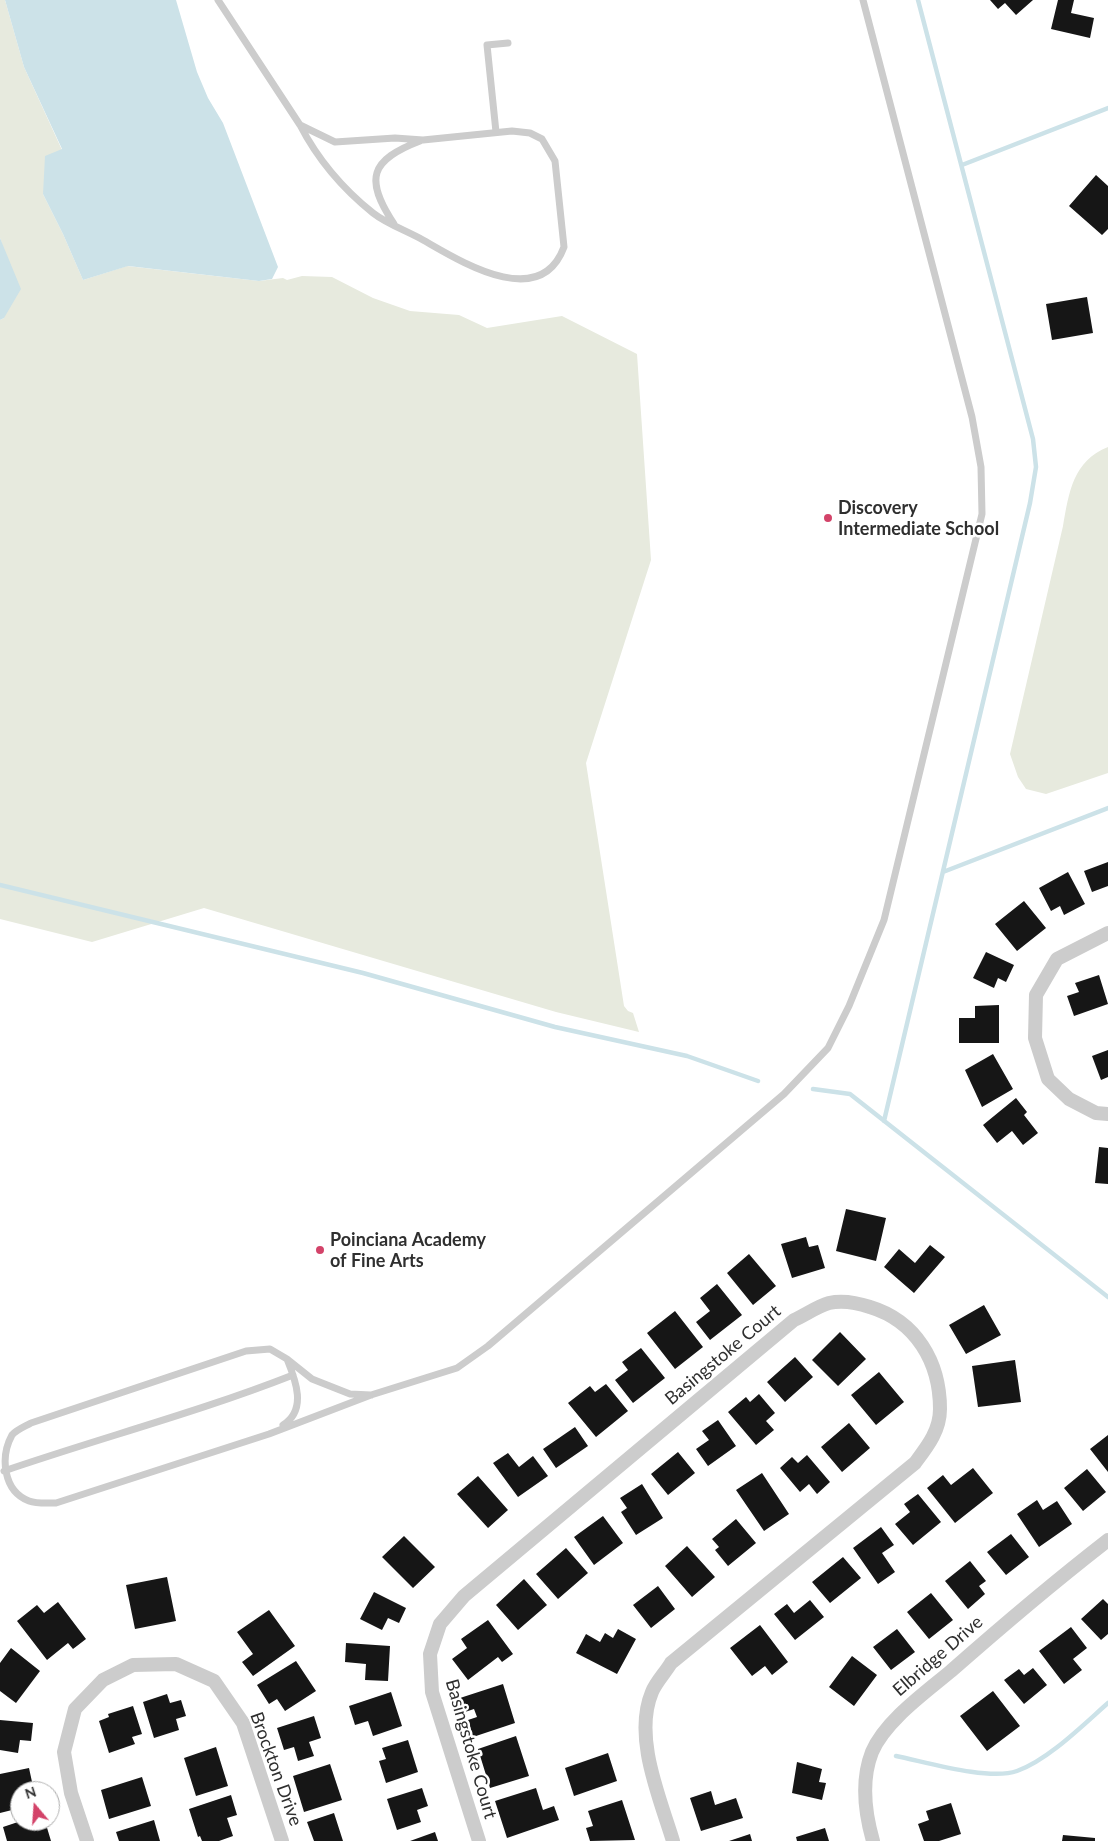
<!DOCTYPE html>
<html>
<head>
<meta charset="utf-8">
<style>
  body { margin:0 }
  #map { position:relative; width:1108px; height:1841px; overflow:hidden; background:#fff; font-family:Lato,sans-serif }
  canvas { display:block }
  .north { position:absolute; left:10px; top:1781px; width:50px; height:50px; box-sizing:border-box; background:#fff; border:1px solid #acacac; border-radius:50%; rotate:342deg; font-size:14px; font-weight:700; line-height:20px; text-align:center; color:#2f2f2f }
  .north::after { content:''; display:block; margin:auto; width:18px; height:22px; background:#d34369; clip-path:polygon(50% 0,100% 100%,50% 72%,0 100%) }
</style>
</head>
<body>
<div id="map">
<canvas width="1108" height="1841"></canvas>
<div class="north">N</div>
</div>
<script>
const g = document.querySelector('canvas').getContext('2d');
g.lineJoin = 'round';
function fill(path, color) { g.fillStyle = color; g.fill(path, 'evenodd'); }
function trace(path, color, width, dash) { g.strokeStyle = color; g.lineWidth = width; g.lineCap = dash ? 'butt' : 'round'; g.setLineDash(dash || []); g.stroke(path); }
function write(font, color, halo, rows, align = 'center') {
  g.font = font + ' Lato,sans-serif'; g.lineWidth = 5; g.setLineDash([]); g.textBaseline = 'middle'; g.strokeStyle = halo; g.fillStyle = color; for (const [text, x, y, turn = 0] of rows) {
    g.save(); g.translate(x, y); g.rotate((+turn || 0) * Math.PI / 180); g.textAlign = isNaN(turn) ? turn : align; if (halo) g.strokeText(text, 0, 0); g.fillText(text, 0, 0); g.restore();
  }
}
fill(new Path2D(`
  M0,0h5l19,67 38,83 -19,44 20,40 20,46 44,-14 132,15 24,-3 4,2 15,-4 30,1 41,21 37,13 49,4 28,13 75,-12 75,38 14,206 -65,203 38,243 4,5 5,2 6,19 -83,-20 -352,-104 -112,34 -92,-23v-599l4,-2 2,-62 -6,-18z
  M1108,447v326l-62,21 -20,-5 -8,-12 -8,-23 53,-228c6,-34 10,-65 45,-79z`), '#e7eade');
fill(new Path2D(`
  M5,0h171l21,72 11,26 15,25 55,144 -6,12 -13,2 -131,-15 -45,14 -20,-46 -20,-40 2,-38 17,-7 -38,-82z
  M0,238l21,51 -17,29 -4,2z`), '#cce2e8');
trace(new Path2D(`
  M962,165l146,-57
  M943,872l165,-64
  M0,885l363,88 192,54 132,29 71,25
  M813,1089l37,5 258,203
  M884,1121l146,-618 6,-36 -3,-28 -115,-439
  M896,1756c30,6 93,25 121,15 31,-11 66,-46 91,-68`), '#cce2e8', 4.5);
fill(new Path2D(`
  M990,0h43l-17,15 -11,-12 -7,6z
  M1058,0h16l-3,13 23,5 -4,20 -39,-9z
  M1096,175l12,11v43l-6,6 -33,-29z
  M1087,297l6,36 -41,7 -6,-36z
  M1108,862v24l-16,6 -8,-21z
  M1068,872l17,32 -21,11 -4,-9 -9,5 -12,-23z
  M1024,901l22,27 -29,23 -22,-27z
  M986,952l28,13 -8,17 -8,-4 -4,10 -21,-10z
  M1099,975l9,29 -34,12 -7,-20 12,-4 -4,-9z
  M999,1005v38h-40v-25h16v-12z
  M1108,1050v27l-7,3 -9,-24z
  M993,1054l20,35 -31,18 -17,-37z
  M1016,1098l11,14 -3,3 14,18 -15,12 -11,-14 -15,12 -14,-18z
  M1099,1147l9,1v36l-13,-1z
  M846,1209l40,9 -10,43 -40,-10z
  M806,1237l3,10 9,-2 7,23 -33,10 -11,-34z
  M930,1245l15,12 -31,36 -30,-26 15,-18 16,14z
  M749,1254l27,32 -23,19 -26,-32z
  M717,1284l25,31 -32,25 -14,-18 14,-11 -10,-13z
  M984,1305l17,30 -35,19 -17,-29z
  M675,1311l28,36 -28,22 -28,-36z
  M840,1332l26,27 -28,27 -26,-26z
  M641,1348l24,30 -32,25 -18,-23 13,-10 -6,-8z
  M795,1357l18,20 -28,25 -18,-20z
  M1015,1360l6,42 -43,5 -6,-41z
  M879,1372l25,30 -28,23 -25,-30z
  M606,1384l22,27 -32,26 -28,-34 22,-17 5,6z
  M759,1394l16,19 -9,8 8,9 -18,15 -28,-33 18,-15 4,5z
  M718,1420l18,26 -28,20 -12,-17 13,-9 -7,-9z
  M849,1423l21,25 -28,24 -21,-25z
  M575,1427l13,19 -32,22 -13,-19z
  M1108,1435v37l-18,-23z
  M678,1452l17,21 -27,22 -17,-21z
  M508,1453l11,14 14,-11 15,20 -30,21 -25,-34z
  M807,1455l23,27 -13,12 -8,-10 -9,8 -20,-24 12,-11 6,6z
  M973,1468l20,25 -38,30 -28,-35 16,-13 8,10z
  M1087,1469l19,23 -23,19 -19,-23z
  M762,1473l27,41 -25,17 -28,-41z
  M478,1476l30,34 -20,18 -31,-34z
  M642,1484l21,34 -27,17 -15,-23 6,-4 -7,-10z
  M918,1494l23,28 -28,23 -18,-21 15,-12 -6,-8z
  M1037,1500l6,10 14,-9 15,23 -33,23 -22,-33z
  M603,1516l20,27 -29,22 -20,-28z
  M736,1519l20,24 -28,23 -13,-16 4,-3 -7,-8z
  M881,1527l13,18 -12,8 13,19 -17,12 -25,-36z
  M1011,1534l18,23 -23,18 -19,-23z
  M404,1536l31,31 -22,21 -31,-31z
  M687,1546l28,31 -23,20 -27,-31z
  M566,1548l22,25 -30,26 -22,-25z
  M843,1557l18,21 -31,25 -18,-21z
  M970,1561l16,20 -7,5 6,8 -17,15 -23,-28z
  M167,1577l9,44 -41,8 -9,-44z
  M524,1579l23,26 -29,25 -22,-25z
  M658,1586l17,23 -24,19 -18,-23z
  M374,1592l32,16 -7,15 -11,-5 -6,12 -22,-11z
  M931,1593l22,27 -24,19 -22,-27z
  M1103,1599l5,5v30l-7,6 -20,-21z
  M810,1600l14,17 -29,23 -21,-26 13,-10 7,9z
  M58,1602l28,37 -13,10 -5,-6 -21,17 -30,-39 20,-16 7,8z
  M269,1610l26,36 -42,30 -11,-14 11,-8 -16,-22z
  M488,1620l25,34 -11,8 -4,-5 -30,23 -16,-21 15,-11 -6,-9z
  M760,1625l28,37 -16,13 -7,-9 -13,10 -22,-28z
  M1071,1627l16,21 -14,11 9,11 -18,14 -25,-33z
  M618,1629l18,10 -19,35 -41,-21 10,-19 14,8 5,-9 8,5z
  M897,1629l18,23 -24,18 -18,-23z
  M346,1643l44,3 -2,35 -23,-1 1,-16 -21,-2z
  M11,1648l29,23 -24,32 -16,-12v-28z
  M852,1656l25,19 -23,31 -25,-19z
  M296,1661l20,30 -31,20 -8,-12 -8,5 -12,-19z
  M1033,1668l14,17 -23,19 -20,-24 15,-11 5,6z
  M503,1684l12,39 -42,14 -5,-17 9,-3 -3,-8 -9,3 -5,-14z
  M993,1691l27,35 -33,25 -27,-35z
  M391,1692l11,34 -29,10 -5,-15 -13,4 -6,-19z
  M167,1694l3,9 11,-3 5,16 -10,3 3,11 -25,8 -11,-36z
  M133,1706l9,28 -10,3 3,7 -26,9 -10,-32 10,-4 -1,-3z
  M314,1716l7,22 -12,4 5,14 -16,5 -4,-14 -10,3 -7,-22z
  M0,1720l33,3 -2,18 -11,-1 -2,13 -18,-3z
  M516,1736l13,40 -39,12 -12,-39z
  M408,1740l10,32 -32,11 -7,-22 7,-2 -4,-11z
  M216,1747l12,39 -32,10 -12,-38z
  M608,1753l9,28 -43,15 -9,-28z
  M797,1762l25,7 -3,13 7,1 -4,17 -30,-7z
  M330,1764l12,36 -38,12 -11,-36z
  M29,1768l5,23h-14v17l-20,5v-39z
  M142,1777l9,29 -42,13 -8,-29z
  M422,1788l6,18 -11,4 4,12 -24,8 -10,-31z
  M536,1788l7,22 11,-4 5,14 -52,18 -12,-37z
  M711,1791l4,14 21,-7 7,20 -42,13 -11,-33z
  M231,1795l6,20 -10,3 6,18 -14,5h-17l-2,-5 -2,1 -9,-28z
  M622,1800l13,40 -45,1 -4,-13 7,-2 -5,-15z
  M951,1803l10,31 -22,7h-15l-6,-17 11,-4 -3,-9z
  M334,1813l9,28h-29l-7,-19z
  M154,1820l6,21h-41l-3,-9z
  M21,1821h24l6,20h-44l-4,-14z
  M825,1828l4,13h-32l-1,-4z
  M435,1832l3,9h-28z
  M750,1834l2,7h-23z
  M1063,1835l32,3v3h-33z`), '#161616');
trace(new Path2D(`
  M218,0l82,125c17,33 43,64 73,88 14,11 34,18 50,27 37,21 117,72 141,7l-9,-86 -13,-22 -12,-6 -18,-2 -89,9 -28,-2 -60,4 -35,-17
  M496,132l-9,-87 21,-2
  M394,224c-30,-45 -24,-64 26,-83
  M371,1395l-21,-1 -38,-15 -25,-20 -17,-10 -24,2 -215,72c-5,3 -15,7 -19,12 -12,22 -9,56 17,66 8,3 19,2 27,2l213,-69 102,-39 86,-27 31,-22 296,-252 44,-46 21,-42 35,-86 98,-406 -1,-47 -9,-50 -109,-417
  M283,1425c24,-15 13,-44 4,-66
  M4,1471c96,-33 195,-59 289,-96`), '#ccc', 7);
trace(new Path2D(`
  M1108,933l-51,26 -21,36 -1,43 13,41 21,20 27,14 12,1
  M87,1841l-16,-48 -7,-41 11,-43 28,-29 30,-15 43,-1 38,17 29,42 39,118
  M479,1841l-47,-149 -2,-38 10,-30 24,-28 330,-276c11,-5 24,-14 35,-17 13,-3 29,0 41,4 46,14 70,55 70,102 0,22 -13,38 -25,54l-244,200c-6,10 -15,19 -19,29 -19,45 8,106 21,149
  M873,1841c-8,-28 -12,-61 -1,-89 13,-31 54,-60 79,-81 51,-45 103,-89 157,-131`), '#ccc', 14);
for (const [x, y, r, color] of [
  [828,518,5,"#d34369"],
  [320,1250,5,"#d34369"]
]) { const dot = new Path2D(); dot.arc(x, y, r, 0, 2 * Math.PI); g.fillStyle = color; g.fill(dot); trace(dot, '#fff', 2); }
write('bold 18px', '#2f2f2f', '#fff', [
  ["Discovery",838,508],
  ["Intermediate School",838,529],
  ["Poinciana Academy",330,1240],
  ["of Fine Arts",330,1261]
], 'left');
write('18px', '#2f2f2f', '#fff', [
  ["Basingstoke Court",723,1355,-40],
  ["Elbridge Drive",938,1656,-41],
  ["Basingstoke Court",471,1749,74],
  ["Brockton Drive",276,1769,70]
]);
</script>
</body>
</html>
